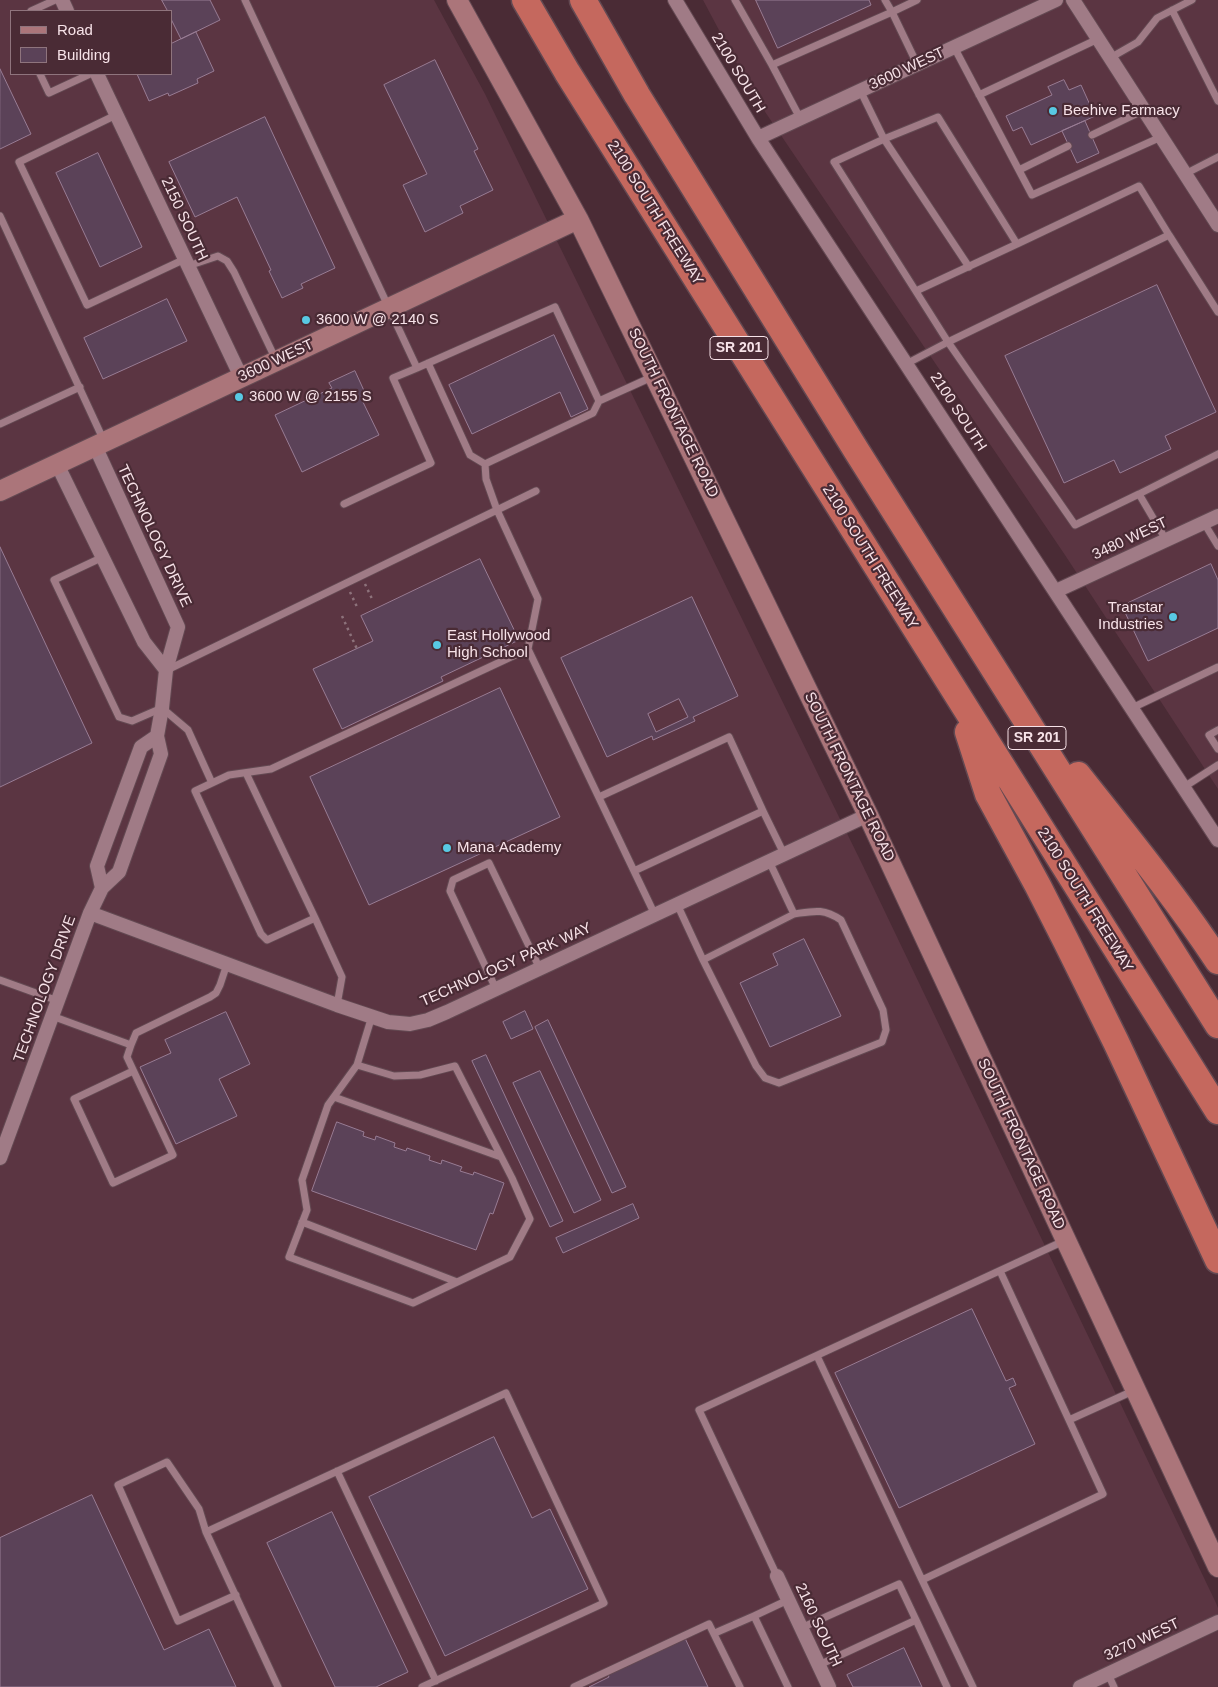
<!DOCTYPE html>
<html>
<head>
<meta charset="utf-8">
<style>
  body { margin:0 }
  #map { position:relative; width:1218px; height:1687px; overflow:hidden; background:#4a2b35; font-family:Helvetica,sans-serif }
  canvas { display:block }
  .legend { position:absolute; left:10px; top:10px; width:162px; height:65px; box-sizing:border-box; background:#4a2b35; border:1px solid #8f747d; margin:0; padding:6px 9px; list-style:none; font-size:15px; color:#f7e2e8 }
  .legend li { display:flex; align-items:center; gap:10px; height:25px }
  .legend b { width:25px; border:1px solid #8f747d }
</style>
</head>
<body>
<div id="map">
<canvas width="1218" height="1687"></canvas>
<ul class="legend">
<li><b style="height:6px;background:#ab757a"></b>Road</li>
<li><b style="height:14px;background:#5b4258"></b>Building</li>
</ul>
</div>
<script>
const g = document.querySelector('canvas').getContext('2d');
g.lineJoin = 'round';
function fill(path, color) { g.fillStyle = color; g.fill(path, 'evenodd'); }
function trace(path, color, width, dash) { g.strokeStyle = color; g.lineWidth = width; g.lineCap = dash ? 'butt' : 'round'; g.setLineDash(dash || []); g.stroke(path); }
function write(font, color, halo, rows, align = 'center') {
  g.font = font + ' Helvetica,sans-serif'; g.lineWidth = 4.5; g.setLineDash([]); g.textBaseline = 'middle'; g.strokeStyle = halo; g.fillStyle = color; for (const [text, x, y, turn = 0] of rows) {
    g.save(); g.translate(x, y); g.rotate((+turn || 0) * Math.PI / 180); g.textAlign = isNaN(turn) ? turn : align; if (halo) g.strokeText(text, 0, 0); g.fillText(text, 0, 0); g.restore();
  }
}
fill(new Path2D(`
  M0,0h434l51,94 378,772 353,737 2,5v79h-1218zM11,11h160v63h-160z
  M703,0h515v789l-153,-234 -312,-461z`), '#5b3542');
const building = new Path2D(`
  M162,0h48l10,20 -39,19 -10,-20v-8h-3z
  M756,0h113l2,5 -93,43z
  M196,32l18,39 -17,8 1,4 -29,13 -1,-3 -19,8 -12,-27h34v-30z
  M435,60l43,89 -4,2 19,39 -33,16 3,7 -38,19 -22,-47 24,-11 -43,-89z
  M0,69l31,65 -31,15z
  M1064,80l5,10 12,-5 14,31 -64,29 -9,-18 -9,4 -7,-15 46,-21 -4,-8z
  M265,117l70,151 -34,16 2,4 -21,10 -13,-27 2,-1 -34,-73 -42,20 -26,-55z
  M1085,121l14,32 -22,10 -15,-32z
  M98,153l44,94 -42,20 -44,-94z
  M1157,285l59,127 -51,24 6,13 -51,24 -6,-13 -50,23 -59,-127z
  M167,299l20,42 -84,38 -19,-41z
  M554,335l34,74 -17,8 -11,-25 -88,42 -23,-49z
  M355,371l11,24 -5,3 18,37 -77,37 -27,-57 57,-27 -3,-5z
  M0,547l92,196 -92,44z
  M480,559l39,81 -78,37 2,4 -101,48 -29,-60 60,-28 -12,-25z
  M1211,564l7,16v48l-70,33 -26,-55z
  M692,597l46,99 -45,21 2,4 -42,19 -1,-4 -45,21 -46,-99zM679,699l9,18 -32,15 -8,-18z
  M500,688l60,129 -191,88 -59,-128z
  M804,939l37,77 -71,31 -30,-64 38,-18 -5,-11z
  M525,1011l8,18 -22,10 -8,-17z
  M226,1012l24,52 -31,15 18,37 -61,28 -36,-77 31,-14 -6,-13z
  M548,1020l78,167 -14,6 -77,-166z
  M486,1055l77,166 -13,6 -78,-166z
  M540,1071l61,129 -27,13 -61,-130z
  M337,1122l27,10 -1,4 12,4 1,-4 19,7 -1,4 12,4 1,-3 23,8 -1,4 12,4 1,-4 20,7 -2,4 13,4 1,-3 30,11 -11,31 -3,-1 -14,37 -164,-59z
  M633,1204l6,14 -76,35 -7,-15z
  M972,1309l34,72 7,-3 3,7 -7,3 26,56 -136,64 -64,-135z
  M494,1437l38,81 18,-9 38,80 -143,67 -76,-159z
  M92,1495l72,155 45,-21 27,58h-236v-149z
  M332,1512l76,160 -32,15h-41l-68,-144z
  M684,1636l24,51h-119l20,-10 -2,-4z
  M904,1648l18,39h-69l-6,-12z`);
fill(building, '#5b4258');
trace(building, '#987c94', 1);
const lane = new Path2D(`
  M245,0l172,368 138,-61 44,94 53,-24
  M735,0l37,65
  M885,0l7,12 25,-12
  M1172,10l46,91
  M31,11l24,-11
  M954,47l78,148 129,-58
  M1110,58l28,-16 19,-24 35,-18
  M40,74l9,19 41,-19
  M860,90l24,49 -50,23 114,180 -42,22
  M979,95l119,-56
  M116,115l-97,47 68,143 98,-46
  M800,118l-28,-53 120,-53 25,52
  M1092,135l52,-25
  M1019,170l49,-24
  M1185,174l33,-17
  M0,216l104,225
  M188,266l30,-10 9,5 7,11 42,88
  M969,267l-85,-128 54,-22 79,127 122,-58 30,49
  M916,291l101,-47
  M428,363l42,92 15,9
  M0,424l80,-37
  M536,491l-39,19 -11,-31 -1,-15 108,-51 6,-12
  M1139,494l-64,31 -127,-183 221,-107 49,77
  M344,504l87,-41 -38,-85 24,-10
  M1204,523l14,23
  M1166,540l-27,-46 79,-40
  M103,557l-49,23 65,137 13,4 30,-13 26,22 24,53 17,-8 42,-6 257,-120
  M167,670l330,-160 41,89 -10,50 127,266
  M1132,708l86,-41
  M1218,730l-9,5 9,14
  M212,783l-17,8 66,143 6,6 48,-22 -69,-145
  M1184,787l34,-22
  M599,797l130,-60 34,74
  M634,871l129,-60 21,43
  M677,904l26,56 91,-46 -25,-53
  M315,918l27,59 -5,28
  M703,960l53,106 9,12 14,5 103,-41 4,-12 -3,-20 -42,-90c-18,-12 -27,-9 -47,-6
  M0,980l58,21
  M496,989l-46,-98 3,-11 36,-17 51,106
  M52,1016l79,29 -4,12 46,98 -60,28 -39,-84 59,-28
  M131,1045l5,-12 74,-36 6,-4 4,-8 7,-21
  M357,1065l37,11 26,-1 35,-9 57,112 18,41 -20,38 -97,46 -124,-46 18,-47 -5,-30 26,-75 29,-40 15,-49
  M334,1097l167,60
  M302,1222l155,60
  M1000,1271l69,149
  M817,1356l105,224
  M337,1471l99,210
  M206,1532l300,-139 98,210 -182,84
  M777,1576l-78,-166 367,-170
  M236,1595l-58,26 -60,-136 49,-23 32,47 7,23 72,155
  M754,1616l34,-16
  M801,1628l98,-44 17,36
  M715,1633l39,-17 34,71
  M819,1665l97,-45 31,67
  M1108,1674l6,13
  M574,1687l135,-63 31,63
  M973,1687l-51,-107 181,-86 -34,-74 64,-29`);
const street = new Path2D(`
  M62,0l5,11
  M675,0l83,138 460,702
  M1073,0l145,225
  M97,74l144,303
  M758,138l298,-138
  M57,464l87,178 22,28
  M1056,591l162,-75
  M102,888l-5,-22 44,-119 16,-11
  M90,913l247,92 51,17 22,2 18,-4 19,-8 421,-197
  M0,1158l90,-245 12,-25 17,-16 42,-118 -4,-18 5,-28 4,-38 12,-43 -83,-181
  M777,1576l52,111
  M1080,1687l138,-65`);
const secondary = new Path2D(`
  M457,0l121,219 76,156 214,440 350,752
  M0,491l578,-272`);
const highway = new Path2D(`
  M525,0l42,72 651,1039
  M583,0l54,95 219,355 362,575
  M968,732l20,62 50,92 28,55 50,101 102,218
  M1078,775c48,61 97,121 140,186`);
trace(lane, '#634952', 9);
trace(street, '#634952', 16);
trace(secondary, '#634952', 22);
trace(highway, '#634952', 29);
trace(new Path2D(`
  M365,584l8,17
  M350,592l8,17
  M342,616l15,33`), '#8d727b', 2.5, [2.5, 4]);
trace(lane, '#a07b86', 7);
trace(street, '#a07b86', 14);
trace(secondary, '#ab757a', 20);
trace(highway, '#c5685e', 26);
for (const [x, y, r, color] of [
  [1053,111,5,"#58c9e3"],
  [306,320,5,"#58c9e3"],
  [239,397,5,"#58c9e3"],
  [1173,617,5,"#58c9e3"],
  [437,645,5,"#58c9e3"],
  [447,848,5,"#58c9e3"]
]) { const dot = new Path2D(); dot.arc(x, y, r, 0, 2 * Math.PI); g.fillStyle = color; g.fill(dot); trace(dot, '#4a2b35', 2); }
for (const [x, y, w] of [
  [739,348,58],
  [1037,738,58]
]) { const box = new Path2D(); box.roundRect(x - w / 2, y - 11.5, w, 23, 4); g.fillStyle = '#4a2b35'; g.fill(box); trace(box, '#f7e2e8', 1); }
write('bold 14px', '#f7e2e8', null, [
  ["SR 201",739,348],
  ["SR 201",1037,738]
]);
write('15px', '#f7e2e8', '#4a2b35', [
  ["3600 WEST",907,69,-25],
  ["2100 SOUTH",738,73,59],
  ["2100 SOUTH FREEWAY",655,213,58],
  ["2150 SOUTH",184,219,65],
  ["3600 WEST",276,361,-25],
  ["2100 SOUTH",958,412,57],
  ["SOUTH FRONTAGE ROAD",673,413,64],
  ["TECHNOLOGY DRIVE",154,536,65],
  ["3480 WEST",1130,539,-25],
  ["2100 SOUTH FREEWAY",870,557,58],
  ["SOUTH FRONTAGE ROAD",849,777,64],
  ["2100 SOUTH FREEWAY",1085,900,58],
  ["TECHNOLOGY PARK WAY",506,965,-24],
  ["TECHNOLOGY DRIVE",45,989,-70],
  ["SOUTH FRONTAGE ROAD",1021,1144,65],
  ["2160 SOUTH",818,1625,65],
  ["3270 WEST",1142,1640,-25]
]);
write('15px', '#f7e2e8', '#4a2b35', [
  ["Beehive Farmacy",1063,111],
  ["3600 W @ 2140 S",316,320],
  ["3600 W @ 2155 S",249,397],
  ["Transtar",1163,608,"right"],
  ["Industries",1163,625,"right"],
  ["East Hollywood",447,636],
  ["High School",447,653],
  ["Mana Academy",457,848]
], 'left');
</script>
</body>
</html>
